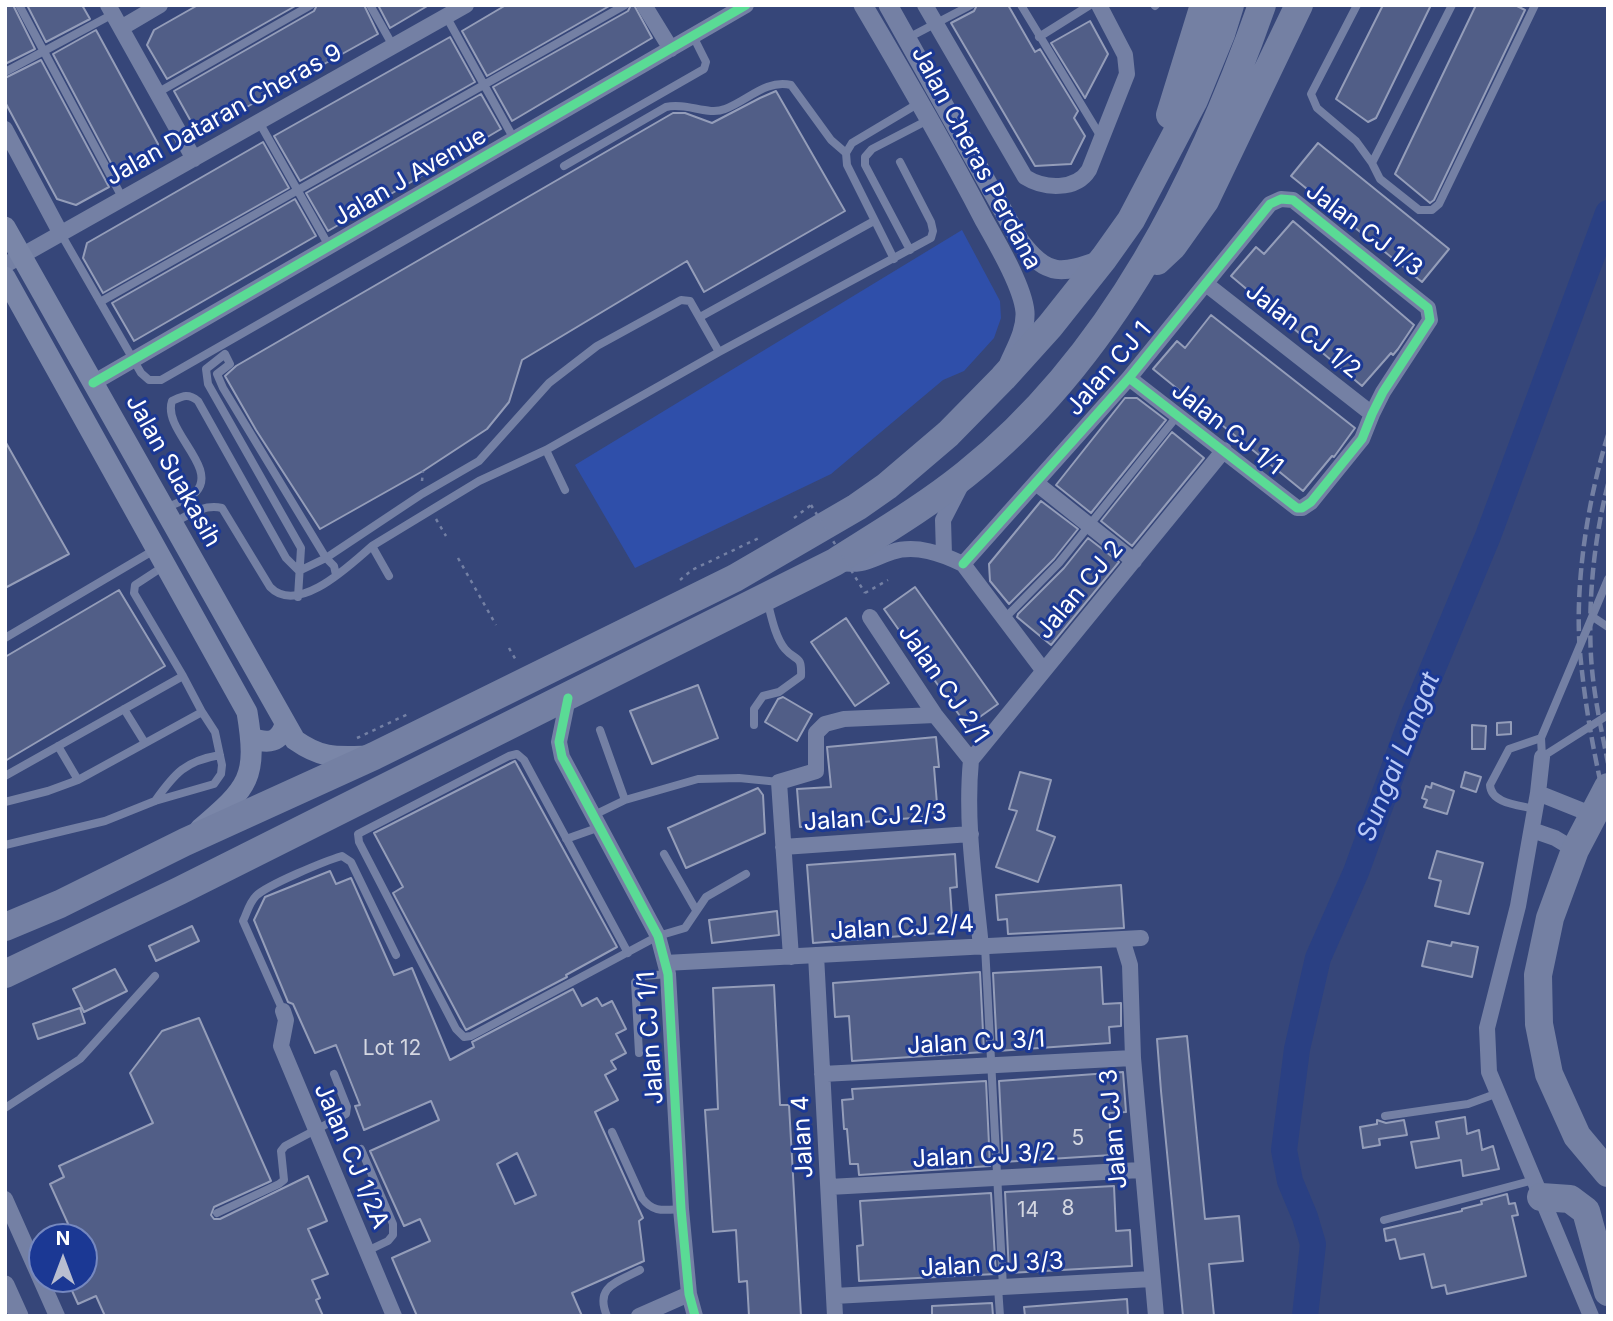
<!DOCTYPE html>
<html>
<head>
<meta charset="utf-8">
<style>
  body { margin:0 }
  #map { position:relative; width:1613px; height:1321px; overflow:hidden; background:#364679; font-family:Inter,sans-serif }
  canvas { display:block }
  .frame { position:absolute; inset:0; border:7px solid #fff; pointer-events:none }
  .north { position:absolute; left:28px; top:1223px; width:70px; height:70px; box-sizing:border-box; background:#1b3894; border:2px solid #7688bf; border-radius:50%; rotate:0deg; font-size:19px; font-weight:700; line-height:28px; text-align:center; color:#fff }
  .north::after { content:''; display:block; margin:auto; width:24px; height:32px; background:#b9bed0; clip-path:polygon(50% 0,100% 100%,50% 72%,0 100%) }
</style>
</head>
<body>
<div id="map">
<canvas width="1613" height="1321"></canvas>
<div class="frame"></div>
<div class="north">N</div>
</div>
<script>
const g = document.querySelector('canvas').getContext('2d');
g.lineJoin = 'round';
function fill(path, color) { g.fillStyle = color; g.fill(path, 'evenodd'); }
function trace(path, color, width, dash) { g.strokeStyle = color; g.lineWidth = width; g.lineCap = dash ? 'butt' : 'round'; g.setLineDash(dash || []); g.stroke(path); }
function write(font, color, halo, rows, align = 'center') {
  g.font = font + ' Inter,sans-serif'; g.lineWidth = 6; g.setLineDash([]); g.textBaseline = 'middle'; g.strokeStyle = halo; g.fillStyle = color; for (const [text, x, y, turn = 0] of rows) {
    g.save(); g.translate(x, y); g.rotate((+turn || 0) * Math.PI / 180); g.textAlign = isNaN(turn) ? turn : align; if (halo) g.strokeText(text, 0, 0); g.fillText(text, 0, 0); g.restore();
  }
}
fill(new Path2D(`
  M962,230l38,71 1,17 -7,20 -30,33 -21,9 -112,94 -196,94 -60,-103z`), '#2f4faa');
trace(new Path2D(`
  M1305,1316l8,-72 -8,-27 -15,-36 -6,-31 13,-101 21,-91 38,-86 57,-156 75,-180 120,-323`), '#2a4083', 26);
const building = new Path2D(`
  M5,5h8l22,44 -30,15z
  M27,5h55l8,14 -44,23z
  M198,5h99l-130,74 -20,-34 7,-15z
  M317,5h47l14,29 -169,94 -16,-3 -19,-34 140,-80z
  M378,5h51l-39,23z
  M506,5h105l-124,71 -25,-45z
  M631,5h3l18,33 -140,83 -19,-34 135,-76z
  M977,5h31l27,47 5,-3 38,62 -4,7 11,18 -14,28 -36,2 -84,-143 23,-12z
  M1383,5h48l-55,113 -8,4 -32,-23z
  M1476,5h39l10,5 -91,190 -4,3 -35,-29z
  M1090,21l18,33 -23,44 -34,-55z
  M96,30l62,114 -3,16 -36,18 -66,-124z
  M450,37l25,45 -175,99 -26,-45z
  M41,60l68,127 -33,18 -19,-6 -52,-97v-24z
  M776,91l69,120 -141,81 -17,-31 -165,99 -13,42 -22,27 -64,42 -103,58 -64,-99 -31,-54 11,-10 437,-253h12l27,10 48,-25z
  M481,94l20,35 -173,102 -22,-38z
  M263,142l26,46 -186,105 -20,-35 4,-15z
  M1318,143l131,106 -27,33 -131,-106z
  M295,199l21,37 -182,105 -22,-38z
  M1293,221l121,104 -16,24 -5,6 -2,-2 -29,33 -131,-110 25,-29 8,7z
  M1211,315l144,113 -21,29 -2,-1 -29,35 -150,-122 24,-28 8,7z
  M1125,398h12l29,22 -75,93 -35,-28z
  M1172,432l32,26 -72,88 -31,-25z
  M5,441l64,113 -64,34z
  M1041,501l37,28 -24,30 -45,45 -19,-23 -1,-17z
  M1088,538l31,24 -68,83 -34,-28 1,-3 46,-46z
  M915,587l83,117 -31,22 -83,-117z
  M119,590l46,76 -160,95v-104z
  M846,618l43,65 -34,23 -44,-64z
  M698,685l20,53 -66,26 -22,-53z
  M783,697l29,17 -15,27 -32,-19 13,-23z
  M1511,722v12l-14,1v-12z
  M1472,725l14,1 -1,23h-13z
  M936,737l3,30h-5l4,49 -138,11 -3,-38 34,-2 -4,-40z
  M515,761l102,186 -51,28 1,2 -101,53 -73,-137 10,-6 -29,-54z
  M1020,772l31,8 -14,50 18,7 -17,45 -42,-15 21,-56 -8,-2z
  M1465,772l16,5 -5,15 -15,-5z
  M1432,783l22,8 -7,23 -23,-7 3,-7 -5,-2 4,-12 5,2z
  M758,788l5,7 2,38 -79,35 -18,-40z
  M1437,851l46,12 -14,51 -34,-8 6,-25 -12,-3z
  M955,854l2,33 -7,1 3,44 -140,11 -6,-78z
  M330,871l6,13 15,-6 43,97 18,-7 38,92 24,-13 -2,-5 101,-53 9,17 15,-8 5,8 10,-5 14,28 -10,5 10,19 -15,8 5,8 -11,6 13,25 -23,12 48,106 -4,3 5,40 -72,32 10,23h-165l-25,-58 38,-17 -10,-22 -16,7 -34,-75 69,-31 -8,-19 -67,29 -9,-24 5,-1 -24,-60 -21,8 -22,-49 -5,-2 -34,-82 11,-23zM517,1153l19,42 -21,9 -18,-40z
  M1121,885l3,43 -116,6 -1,-15 -9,1 -2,-25z
  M777,911l2,24 -67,8 -3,-23z
  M192,926l7,15 -43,20 -7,-15z
  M1428,941l23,5 1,-4 26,5 -6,30 -50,-11z
  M1101,967l2,37 18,-1v23l-12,1 1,16 -113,8 -4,-78z
  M115,969l12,22 -43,21 -11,-23z
  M980,972l4,80 -132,9 -3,-45 -14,1 -2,-34z
  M774,985l6,120h9l12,211h-52l-2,-35 -8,1 -3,-52 -23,2 -8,-122 13,-1 -5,-121z
  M80,1008l5,15 -47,16 -5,-15z
  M199,1018l72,163 -57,26 -3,8 3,4h6l88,-43 19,45 -19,8 20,45 -16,6 8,18 -4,2 7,16h-218l-9,-20 -18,8 -9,-20 15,-5v-2l7,-3 -7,-15v-22h-10l-24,-53 14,-7 -5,-11 94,-43 -23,-50 32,-42z
  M1187,1036l18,183 34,-3 4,45 -34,3 5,52h-31l-22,-225 -4,-52z
  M1123,1072l3,40 -17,1 3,42 -109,7 -4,-81z
  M986,1081l4,85 -131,9 -1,-11h-8l-3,-35h-3l-2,-29 11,-1 -1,-10z
  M1465,1117l2,17 12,-4 3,20 11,-4 6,23 -36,7 -2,-16 -45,8 -5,-26 28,-4 -3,-16z
  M1377,1120l9,3 18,-3 3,15 -28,4 1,6 -17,3 -3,-21 17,-3z
  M1114,1186l2,45 14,-1 2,36 -123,7 -4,-81z
  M991,1193l5,81 -137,7 -2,-35 6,-1 -3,-44z
  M1507,1194l2,10 6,-1 3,12 -6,1 14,60 -79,18 -2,-9 -13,3 -8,-34 -24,5 -5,-20 -9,2 -2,-12 78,-18v-2l20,-5 -1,-3z
  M1127,1299l1,17h-103l-1,-9z
  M992,1303l1,13h-61v-10z`);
fill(building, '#515e87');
trace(building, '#949db9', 2);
trace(new Path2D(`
  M422,481l1,-10
  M794,518l17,-13
  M436,519l10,17
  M458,558l38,67
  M680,580l12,-10 69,-33
  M865,593l23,-13
  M509,648l8,14
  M357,738l51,-24`), '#7480a4', 2.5, [3.5, 5]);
trace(new Path2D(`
  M19,5l104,194
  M370,5l23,41
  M1021,5l80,132
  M1357,5l-46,89 6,14 39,33 16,22 80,-158
  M1155,6l1,-1
  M446,16l68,123
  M1039,37l51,-32
  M906,39l65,-34
  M5,72l108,-58
  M157,93l154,-88
  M259,122l70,124
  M1372,163l8,16 39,31h13l7,-6 96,-199
  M564,166l102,-59c20,-5 42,9 59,2 22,-8 41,-30 66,-24l40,55 15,13
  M61,234l80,139 8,7h12l543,-311 2,-7 -13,-26
  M910,250l-45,-85v-8l7,-8 56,-29
  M894,259l-47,-94 -1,-12 6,-10 67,-40
  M100,302l525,-297
  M700,317l174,-96
  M546,450l19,40
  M167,508c8,-5 23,-9 29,-16 23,-25 -34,-62 -24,-91 11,-5 16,-8 26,0l88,157 13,13 27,-13 96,-64 57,-33 70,-78 48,-37 84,-46 9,1 29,51
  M175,522c15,-8 29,-18 47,-14l48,79c28,29 80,-22 102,-41l17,30
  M372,546l107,-65 67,-31 173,-98 212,-114 2,-7 -2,-9 -31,-60
  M1608,579l-67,159 1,19 66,-42
  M298,597l3,-49 -93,-164 -2,-15 19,-15 5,10 -13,10 6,14 103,170 8,8 2,9
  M1593,617l15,10
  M1005,618l54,-55 119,-148
  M5,638l151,-89
  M124,709l21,34
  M754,725v-16l9,-13 16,-4 22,-16c1,-22 -5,-14 -16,-27 -10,-12 -14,-34 -18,-49
  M58,746l20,34
  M5,776l178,-100 -49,-83 1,-8 29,-19
  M625,800l73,-21 41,-1 40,4
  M155,801c20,-28 30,-40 65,-46
  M5,802l43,-11 30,-11 124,-68 -19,-36
  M1535,809c-15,-4 -44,-5 -45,-24l19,-36 32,-11
  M594,815l31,-15 -25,-70
  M566,839l34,-12
  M5,845l100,-24 50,-20 59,-17 7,-10 1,-9 -7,-33 -13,-20
  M664,854l32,56
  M985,946l18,341
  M628,953l-104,-193 -7,-6 -8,2 -151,78 1,8 97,187 8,8 7,-1 187,-100 27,-8 21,-31 40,-23
  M283,1011l-40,-90c4,-8 6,-18 13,-25 11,-11 69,-35 86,-40l9,6 45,93
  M639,1053l-4,-71 9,-6 24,-2
  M5,1108l75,-49 75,-83
  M1385,1116l83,-12 30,-11
  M612,1132l30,66c11,15 22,12 39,11
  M361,1149l32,75v11l-5,6 -21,10
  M217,1213l62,-29 5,-4 -3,-29 4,-5 61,-32 1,-7 -13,-33
  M1384,1220l150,-40
  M998,1287l2,29
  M607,1316c-13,-30 11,-34 33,-46`), '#7480a4', 8);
trace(new Path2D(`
  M108,5l86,154
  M644,5l27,44
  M925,5l100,172c19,12 51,14 64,-7l38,-96 -2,-19 -26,-50
  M121,28l39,-23
  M5,129l56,105
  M5,265l461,-260
  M1206,284l166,130
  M93,383l653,-378
  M1036,483l98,78
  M944,555l-1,-35 18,-35
  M838,563c28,3 30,-3 54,-11 24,-8 50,2 71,12l80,106
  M963,564l166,-186 141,-174 11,-5 12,1 135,108 2,12 -47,72 -11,22 -10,25 -51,63 -9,6h-5l-168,-130
  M870,617l65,98 36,45c-6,62 4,125 10,187
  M568,698l-9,44 3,15 96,179 10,38 13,235 8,85 6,22
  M1542,757l-4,36 -20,113 -31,122 2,44 102,244
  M971,760l253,-310
  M1538,793l55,22
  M1532,830l23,8 20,12
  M783,847l188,-13
  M1122,939l8,26 3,93 23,258
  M816,955l19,361
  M791,957l-12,-175 37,-11v-38l9,-9 19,-5 91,-4
  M665,963l476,-25
  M283,1011l3,9 -5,26 113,270
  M822,1074l311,-16
  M829,1187l312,-17
  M5,1199l52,117
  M834,1296l318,-17
  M639,1316l50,-22`), '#7480a4', 16);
trace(new Path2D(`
  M863,5c42,71 83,142 121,215 13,23 39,67 41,92 1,18 -9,35 -16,51
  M888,5l132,236c28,38 43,32 83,18
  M5,1285l14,31`), '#7480a4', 19);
trace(new Path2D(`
  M5,227l290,513c27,19 41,17 73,16
  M5,277l242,435c11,66 2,75 -47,117
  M251,738c17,6 29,5 34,-14`), '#7a86a8', 21);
trace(new Path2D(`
  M1170,115l34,-110
  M1157,261l16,-15 32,-45 94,-196
  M1608,787l-33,63 -25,68 -12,57 1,49 10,50 28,62 31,37
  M5,927l55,-23 125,-62 189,-86 361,-178 122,-71 30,-21 61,-52 55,-56 47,-52 54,-68 27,-38 63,-120 27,-66 9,-29
  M5,974l174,-83 656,-329c44,-28 90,-55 131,-88 147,-117 235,-296 296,-469
  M1541,1197l29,2 16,12 22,81`), '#7480a3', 28);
trace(new Path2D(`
  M1608,435c-21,66 -35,158 -27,227 5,51 15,103 27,153
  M1608,484c-14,55 -20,116 -17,172 2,36 10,72 17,107`), '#7480a3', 4.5, [12, 5]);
trace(new Path2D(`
  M811,505l54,88`), '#7480a4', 2.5, [3.5, 5]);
trace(new Path2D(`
  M93,383l653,-378
  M963,564l166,-186 141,-174 11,-5 12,1 135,108 2,12 -47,72 -11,22 -10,25 -51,63 -9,6h-5l-168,-130
  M568,698l-9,44 3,15 96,179 10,38 13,235 8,85 6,22`), '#5adb95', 9);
write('21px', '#d4d7e1', null, [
  ["Lot 12",392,1049],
  ["5",1078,1139],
  ["8",1068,1209],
  ["14",1028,1211]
]);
write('24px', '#fff', '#1b3894', [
  ["Jalan Dataran Cheras 9",224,115,-29],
  ["Jalan Cheras Perdana",976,158,62],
  ["Jalan J Avenue",410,177,-30],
  ["Jalan CJ 1/3",1364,230,37],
  ["Jalan CJ 1/2",1303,331,38],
  ["Jalan CJ 1",1109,369,-49],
  ["Jalan CJ 1/1",1227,429,38],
  ["Jalan Suakasih",173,471,61],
  ["Jalan CJ 2",1080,590,-50],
  ["Jalan CJ 2/1",943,684,55],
  ["Jalan CJ 2/3",875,818,-4],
  ["Jalan CJ 2/4",902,928,-3],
  ["Jalan CJ 1/1",651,1038,-94],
  ["Jalan CJ 3/1",976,1043,-3],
  ["Jalan CJ 3",1114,1129,-95],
  ["Jalan 4",803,1137,-93],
  ["Jalan CJ 1/2A",351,1156,67],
  ["Jalan CJ 3/2",984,1156,-3],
  ["Jalan CJ 3/3",992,1265,-3]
]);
write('italic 26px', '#b9c9f6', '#1b3894', [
  ["Sungai Langat",1399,757,-68]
]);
</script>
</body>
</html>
